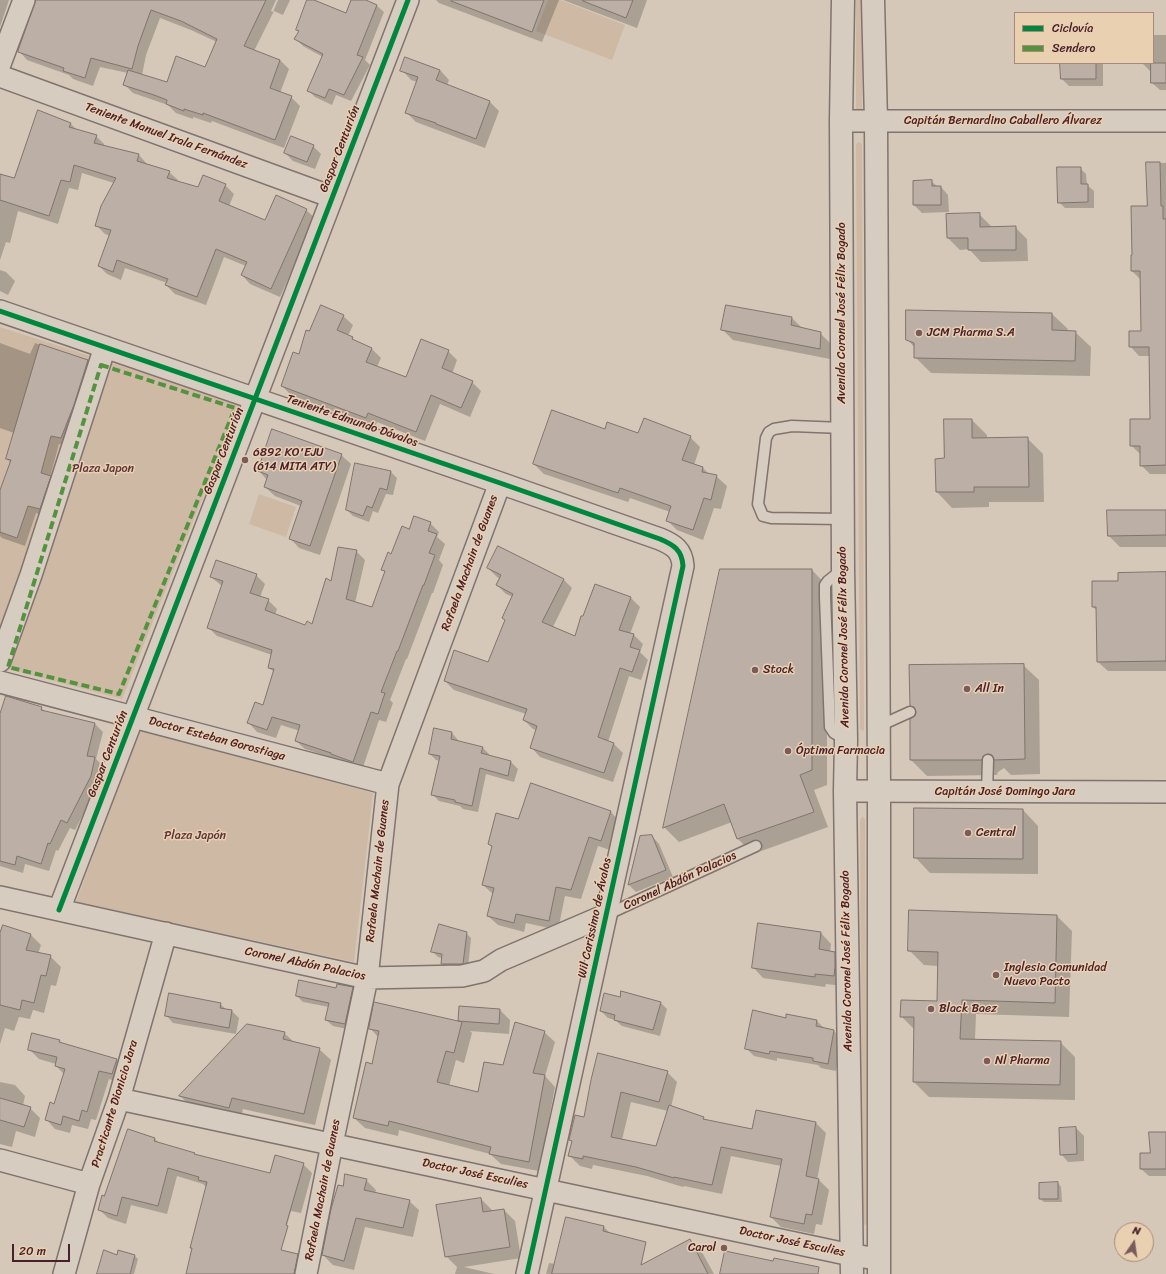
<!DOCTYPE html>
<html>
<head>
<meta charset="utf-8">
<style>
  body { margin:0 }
  #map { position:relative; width:1166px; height:1274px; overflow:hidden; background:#d5c8b8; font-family:Sriracha,sans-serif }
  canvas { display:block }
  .legend { position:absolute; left:1014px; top:12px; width:140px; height:52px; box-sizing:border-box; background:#e8d0b0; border:1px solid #a9897b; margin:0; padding:5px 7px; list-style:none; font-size:12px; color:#4a1f2b }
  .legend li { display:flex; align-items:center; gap:8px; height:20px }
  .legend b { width:20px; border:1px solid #a9897b }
  .north { position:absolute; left:1114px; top:1222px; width:40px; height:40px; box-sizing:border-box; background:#e8d0b0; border:1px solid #a9897b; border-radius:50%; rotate:13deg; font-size:11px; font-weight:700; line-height:16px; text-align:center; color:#4a1f2b }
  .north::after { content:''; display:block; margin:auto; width:14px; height:18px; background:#7b5a5c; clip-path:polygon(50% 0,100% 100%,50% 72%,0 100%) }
  .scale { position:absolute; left:12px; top:1244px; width:58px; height:18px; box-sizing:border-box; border:2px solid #4a1f2b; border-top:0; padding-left:5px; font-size:12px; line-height:14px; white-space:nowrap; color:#4a1f2b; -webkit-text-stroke:3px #e8d0b0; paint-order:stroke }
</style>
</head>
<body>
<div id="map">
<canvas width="1166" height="1274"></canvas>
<ul class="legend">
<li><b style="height:5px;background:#00873e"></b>Ciclovía</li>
<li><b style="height:5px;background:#549240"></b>Sendero</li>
</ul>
<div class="north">N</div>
<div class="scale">20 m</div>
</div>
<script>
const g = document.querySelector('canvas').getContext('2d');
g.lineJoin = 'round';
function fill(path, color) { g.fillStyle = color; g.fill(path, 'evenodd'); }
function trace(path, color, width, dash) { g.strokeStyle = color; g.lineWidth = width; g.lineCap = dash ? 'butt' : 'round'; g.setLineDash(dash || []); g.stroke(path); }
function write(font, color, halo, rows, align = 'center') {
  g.font = font + ' Sriracha,sans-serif'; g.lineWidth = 3; g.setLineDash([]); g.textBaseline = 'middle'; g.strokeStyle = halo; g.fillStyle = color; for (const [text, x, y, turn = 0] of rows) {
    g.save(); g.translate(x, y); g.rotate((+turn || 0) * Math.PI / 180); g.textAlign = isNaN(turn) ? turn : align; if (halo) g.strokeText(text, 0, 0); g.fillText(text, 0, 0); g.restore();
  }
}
fill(new Path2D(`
  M548,0h12l65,25 -13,35 -76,-29z
  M856,0h6v109l-1,1 -3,1 -2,-2z
  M858,142l3,1 1,2 2,584v1l-2,1 -2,-2 -4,-584z
  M0,327l240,77 -118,295 -122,-32z
  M259,494l37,13 -10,30 -37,-13z
  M140,728l233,65 -19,169 -278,-60z
  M862,817h1l2,2 2,403 -2,3 -3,-1v-2l-2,-402z`), '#ceb9a5');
fill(new Path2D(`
  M0,0h9l-9,27z
  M43,0h233l-5,11 2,1 5,-12h12l-7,15 -9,-4 -20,40 26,9 9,9 -9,24 11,4 9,9 -16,42 -72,-27 -1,2 -18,-6v2l-17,-6 -8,-8 -35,-12 -9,-9 4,-11 -28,-6 -7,19 -20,-7 -4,-4 -42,-15 -8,-9zM160,18l31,12 26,12 -12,26 -37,15 -26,-8 4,-20z
  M309,0l38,14 5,-14h11l13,5 8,7 -19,48 5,5 -19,36 -15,-6 -4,10 -17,-8 -7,-7 15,-33 -20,-11 -7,-7 3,-7 -2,-2z
  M436,0h123l-17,42 -103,-39z
  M563,0h84l-10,28z
  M1153,35h13v55h-6l-8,-7v-11h-1l-8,-8v-1h10z
  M1061,63h42v23h-34l-7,-7z
  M402,70h38l9,10 -2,5 43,17 9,9 -14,37 -69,-26 -10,-10 11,-30 -6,-2z
  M70,123l7,7 19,6 8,8v2l35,9 8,9v1l22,7 9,8 -1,2 21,7 27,-4 9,9 -5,12 37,15 40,-11 9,8 -35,79 -30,-13 -8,-9 4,-9 -22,-9 -18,48 -31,-11 -9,-9 1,-2 -42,-15 -4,12 -14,-6 -8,-8 11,-30 -5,-2 -8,-8 17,-43 -32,-10 -4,17 -9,-2 -11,36 -40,-13 -8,32 -4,-1 -6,18v-85l14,4z
  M313,146l8,8 -6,15 -22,-8 -8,-8z
  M1147,163h19v311h-16l-9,-9v-10l-10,-10 20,-25 -1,-64h-11l-9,-10 12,-14 -1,-52 -9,-9 16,-64z
  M1080,168l6,6 1,11 7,6v17h-29l-6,-6z
  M931,181l7,6h3l7,8 1,17 -27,1 -8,-8z
  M979,214l12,12v2l24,-1 12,12 1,22 -47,1 -12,-13 -9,1 -12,-12z
  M0,270l6,2 9,9 -7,14 -8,-4z
  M726,306l66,12 11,11 17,4 11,11 -1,15 -97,-19 -11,-11z
  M907,311l145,3 16,15 -1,3h8l16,15 -1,29 -159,-3 -16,-16v-9l-8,-9z
  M343,316l10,9 -5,11 4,2 4,4 15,6 10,10 -4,9 29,11 42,-27 9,9 -5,14 20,8 9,9 -11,26 -30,-13 -15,37 -48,-19 -2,5 -84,-32 -9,-9 17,-30 10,-24z
  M0,343l30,11 5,-11 52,18 9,8 -27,77 -10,-2 -9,33 8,8 -10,32 -12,-4 -11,33 -23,-8 -2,-2v-26l11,-47 -4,-4 7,-26 -14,-5z
  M972,420l15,15v4l40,-1 16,16 1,48h-55v5l-37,1 -15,-16 -1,-32 9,-1z
  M606,430l33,5 51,2 10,10 -6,18 9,3 6,6 7,2 11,10 -6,23 -7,-1 -11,32 -26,-10 -10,-10 3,-8 -40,-14 -2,4 -84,-28 -10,-10z
  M341,455l10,9 -31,91 -21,-7 -9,-10 11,-32 -26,-10 -10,-9 2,-7 -8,-9z
  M391,472l6,6 -4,17 -7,-1 -8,19 -5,-2 -4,11 -16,-6 -6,-6z
  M1166,511v36h-46l-11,-11z
  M430,523l9,9 -2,5 8,7 -6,16 4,5 -10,28h-1l-25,66h-1l-16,41 3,3 -7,19 -7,-2 -17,50 -23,-10 -34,-11 -9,-8 4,-10 -19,-6 -5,13 -19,-6 -8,-9 15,-17 10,-34 -5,-4 3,-13 -55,-19 -9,-9 14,-41 -11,-9 45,-2 9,9 -5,13 8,3 9,9 -2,6 31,11 6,-1 20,-43 24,-31 9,9 -10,43 18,5 13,-35 -3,-3 9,-15 18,-25z
  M488,568l75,11 9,9 -19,39 23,10 55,-39 9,9 -10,27 4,1 9,9 -3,8 8,8 -7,20 -12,-4 -21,66 6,2 9,9 -10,29 -73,-25 -9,-10 6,-17 -4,-1 -9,-9 2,-6 -72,-24 -9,-9 44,-18 17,-42 7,-24 -7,-3 -9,-9 3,-6 -3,-2z
  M812,570l15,16v199l-13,5 14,37 -75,27 -15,-15 -6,-17 -53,20 -15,-15z
  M1166,574v97h-58l-10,-9v-51l-5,-4 26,-25z
  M1023,665l16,15 1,94 -29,1 -7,-7 -6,4 -1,3 -70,1 -16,-16v-40l5,-3 2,-5 -7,-7z
  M41,708l5,4 49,12 8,8 -7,27 7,7 -4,18 -24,46 -5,-2 -12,23 -2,-1 -7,21 -24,-7 -2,9 -23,-7v-149z
  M452,733l6,7v2l25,6 6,6v2l22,6 7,7 -4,13 -28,-8 -8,38 -15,-3 -3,-3 -21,-5 -7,-7 8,-33 -4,-1 -6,-6z
  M532,784l79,28 9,10 -10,28 -12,-4 -17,53 -16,-3 -7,34 -32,-7 -2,9 -26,-7 -10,-9 5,-22 -10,-9 10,-37 -4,-4 30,-24z
  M1023,810l15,16v48l-108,-1 -15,-16z
  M652,836l7,8 14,33 -37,15 -7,-7z
  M910,911l147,5 15,15 -3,86 -93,-3 -1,26 85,2 15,15v43l-146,-3 -15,-15 1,-52 -14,-14 37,-14 1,-36 -15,-1 -15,-15z
  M466,933l5,5 -3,30 -21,1 -5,-5v-6l-4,-1 -5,-5z
  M821,933l10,11 -1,8 4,1 11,11 -1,22 -18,-2 -1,3 -62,-9 -10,-11z
  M31,935l10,10 -3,9 12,2 11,11 -5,19 -5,-1 -7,28 -11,-3 -3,9 -11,-2 -5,14 -9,-3 -5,16v-107z
  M352,988l7,6 -8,36 -18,-4 -7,-6 3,-13 -26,-5 -6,-6 40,-7z
  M660,1002l7,7 -7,27 -38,-10 -7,-6 -7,-2 -7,-7z
  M220,1004l7,6 5,1 7,7 -3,16 -63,-11 -7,-8z
  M460,1007l40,3 10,10 -1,14 -39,-3 2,2 -8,30 -8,-3 -7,26 30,8 25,-28 40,-34 11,10 -10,34 10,11 -16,84 -38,-7 -11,-10 -91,-24 -1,6 -33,-8 -11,-10 18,-53 6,-28 -8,-9 89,-6z
  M787,1019l30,2 7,7 10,3 7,7 -5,33 -15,-3 -3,-3 -41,-7v3l-23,-5 -8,-8z
  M284,1033l10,9 25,7 12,11 -16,65 -72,-16 -2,10 -49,-12 -12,-11z
  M59,1041l3,3 54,16 9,9 -4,14 -12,-4 -13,41 -5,-1 -3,10 -16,-4 -2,8 -15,-4 -9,-10 9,-14 9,-31 -8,-8v-2l-17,-5 -9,-9z
  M667,1072l10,10 -6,25 32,10 3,4 47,9 4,-19 59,12 10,10 -9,47h2l10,10 -7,35 -6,-1 -2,10 -33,-7 -10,-10 10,-51 -50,-10 -9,38 -38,-8 -1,1 -36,-11 -54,-11 -1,4 -12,-3 -10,-10 3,-14 -3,-2 15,-22 7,-38zM631,1102l37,9 -12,36 -34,-7z
  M0,1082l15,3 10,11 -2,9 7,3 10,10 -5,19 -19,-6 -4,16 -12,-3z
  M1076,1128l8,8v25l-16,1 -7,-8z
  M128,1130l27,9 4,4 35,11 2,1 75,19 32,-10 9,9 -11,40 -10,-2 -18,63h-85l5,-25 -2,-2 16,-59 -4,-4 -26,-8 -10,38 -36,-9 -5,19 -18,-6 -9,-9 6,-12z
  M1166,1133v43h-17l-8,-7z
  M366,1180l10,10 -1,3 34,8 10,9 -6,27 -48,-10 -11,43 -21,-5 -10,-10 20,-68z
  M1058,1183l3,4 1,15h-18l-4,-3z
  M481,1199l12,12 11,-1 11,11 6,37 -57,9 30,7h-39l2,-7 -11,-11z
  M567,1218l37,9 7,7 27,40h-92l3,-11 7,1z
  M690,1241l13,13 11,20h-63z
  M119,1252l16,4 3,3 -4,15h-25z`), '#0003');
const building = new Path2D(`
  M36,0h230l-22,46 36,14 -10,28 22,8 -17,44 -72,-27v2l-19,-6v2l-18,-7 1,-4 -13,-5 -31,-10 5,-15 39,12 9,-26 29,11 12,-28 -36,-18 -30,-11 -13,36 -6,23 -41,-11 -6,20 -22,-7 1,-3 -46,-16z
  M307,0h7l32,13 5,-13h15l11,5 -20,50 6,2 -19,38 -15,-6 -4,9 -18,-7 16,-37 -29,-15 5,-8 -3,-1z
  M452,0h92l-12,32 -81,-31z
  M583,0h50l-7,18 -43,-17z
  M405,57l35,13 -4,10 54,21 -14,38 -40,-15v-1l-31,-10 13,-36 -18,-6z
  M1060,63h36v16h-35z
  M1151,63h15v20h-15z
  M38,110l33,13 -2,4 28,8 -3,8 45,11 -2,7 33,10 -3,7 31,9 5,-12 23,9 -7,17 46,19 11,-25 31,14 -36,80 -30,-14 6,-13 -31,-13 -19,48 -32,-12 3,-6 -51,-19 -4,12 -15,-6 13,-36 -16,-4 6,-20 15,-28 -42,-13 -4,17 -9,-2 -12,36 -49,-16v-26l14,4z
  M291,136l23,9 -7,17 -23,-9z
  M1146,162h14l1,44h2v13h3v246l-26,1v-20h-10v-27h20l-1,-72h-20v-16h12l-1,-60h-9v-16h1l-1,-49h16z
  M1057,167h24v17h7v18l-30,1z
  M932,180v6h9v19h-28v-24z
  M980,213v14l36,-1v24h-48v-12h-21l-1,-24z
  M321,305l23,10 -7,15 16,7 -1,2 20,9 -6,14 40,15 15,-38 28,11 -7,18 31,13 -12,27 -30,-13 -15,37 -48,-19 -2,5 -85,-32 12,-34 6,2 7,-24 3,1z
  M726,305l66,12 -1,8 30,7 -1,17 -99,-19z
  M906,310l146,3v17l24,1 -1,30 -161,-3v-15l-8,-3z
  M40,344l48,16 -14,45 -13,33 -10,-2 -10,37 10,3 -11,33 -12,-3 -11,32 -17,-6v-42l11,-30 -5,-1z
  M552,410l53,19 2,-7 31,11 6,-15 47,18 -9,24 21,7 -1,5 15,3 -6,25 -7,-2 -11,32 -27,-9 5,-15 -51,-18 -2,5 -85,-29z
  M944,419h28v19l56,-1 1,50h-55v5h-38l-1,-33 9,-1z
  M272,429l70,25 -32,92 -21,-7 13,-38 -38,-14 4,-12 -10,-4z
  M355,463l36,8 -4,19 -7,-2 -8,20 -5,-2 -4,10 -17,-6z
  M1107,510h59v25l-58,1z
  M414,516l17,6 -3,9 9,3 -8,19 6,2 -11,30h-1l-25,66h-1l-16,41 4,1 -7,21 -7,-2 -18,50 -22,-8v-1l-36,-12 5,-16 -28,-8 -5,13 -20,-7 8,-21 8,3 11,-36 -6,-1 4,-18 -65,-22 16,-47 -13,-4 6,-17 41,14 -7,19 19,6 -4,11 40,15 2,-4 5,3 14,-46 5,3 7,-34 19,3 -11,49 26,8 13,-36 -4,-1 7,-18 3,2 11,-28 7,3z
  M498,546l66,33 -22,43 33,14 6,-20h2l12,-32 36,13 -12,33 15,4 -4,13 10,3 -8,22 -12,-4 -22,69 16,6 -10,30 -74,-25 7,-22 -14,-6 4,-11 -83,-28 10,-31 34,12 17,-42 -3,-2 11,-24 -17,-9 5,-10 -14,-7z
  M720,569h92v201l-12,5 14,37 -77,27 -13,-35 -61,24z
  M1166,572v89l-69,1 -1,-55h-4v-26h26v-8z
  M1024,664l1,95 -31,1 -2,-5 -4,-1 -5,2 -1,4h-72v-41l5,-3 1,-4 -2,-5 -4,-1 -1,-41z
  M6,696l36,11 -1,3 54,13 -8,33 8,1 -4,19 -24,47 -6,-3 -11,24 -2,-1 -7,21 -24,-8 -2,9 -15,-4v-147z
  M434,728l18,4 -1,7 32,8 -2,6 30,8 -3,15 -28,-8 -8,38 -17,-4v-2l-24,-5 9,-39 -11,-2z
  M531,783l80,28 -10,30 -12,-4 -18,53 -15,-3 -7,34 -33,-7 -2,9 -27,-7 7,-28 -12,-3 10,-39 -4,-2 8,-31 22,6z
  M914,808l109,1v50l-109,-1z
  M652,835l14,35 -38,15 12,-49z
  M909,910l148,5 -2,88 -93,-3 -2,39 101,2 -1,44 -147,-3 1,-65h-14l1,-17 36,1 1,-49 -30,-1z
  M758,923l63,9 -2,17 16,3v15l-1,9 -19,-2v3l-63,-9z
  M439,924l28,8 -4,32h-22l1,-10 -11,-2z
  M3,925l28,9 -5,16 25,5 -5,21 -5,-1 -7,28 -12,-3 -2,10 -20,-5v-72z
  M299,980l37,8 1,-4 16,3 -8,37 -20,-4 4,-17 -33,-7z
  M621,991l40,11 -8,28 -39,-10 1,-5 -15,-4 4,-18 16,4z
  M169,993l52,10 -1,5 12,2 -3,18 -64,-12z
  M374,1002l84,19 1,-15 41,3 -1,15 -41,-3 4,1 -8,31 -8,-2 -9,31 41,10 6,-30 19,3 12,-43 30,9 -12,42 12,2 -16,87 -40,-8 2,-7 -102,-26 -1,5 -35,-8 13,-56 6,2 7,-33 -10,-2z
  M753,1010l33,8v-4l31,6 -1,6 18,4 -6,34 -15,-3v-3l-43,-7 -1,3 -24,-5z
  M247,1024l38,8 -2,7 37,9 -16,66 -72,-16 -3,10 -50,-12z
  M32,1033l28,7 -1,2 58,17 -5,15 -13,-3 -12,41 -5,-2 -3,11 -16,-5 -2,9 -16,-5 5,-18 4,2 11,-35 -10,-3 2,-9 -29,-7z
  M598,1053l70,18 -9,31 -38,-10 -10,45 45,9 13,-41 35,12 -1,2 49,10 4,-19 60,12 -10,54 13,3 -7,36 -6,-1 -2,10 -34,-7 12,-58 -61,-12 -9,38 -38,-8v1l-38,-11 -53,-11v3l-15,-3 4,-15 -3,-1 6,-25 9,2 7,-37z
  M0,1098l31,9 -7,20 -24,-7z
  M1076,1127l1,27 -17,1 -1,-27z
  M128,1129l27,9 -1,3 41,12 -1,1 76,19 5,-18 29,8 -18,62 2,1 -7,24 17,4 -4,20h-108l6,-26h-2l17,-66 -9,-2 1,-3 -31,-9 -10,38 -36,-9 -5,19 -19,-6 4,-15 2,1z
  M1149,1132h17v37h-26v-16h10z
  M345,1174l22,5 -3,11 46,10 -7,28 -47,-10 -12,43 -22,-6 9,-46 7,-24 5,1z
  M1058,1182v17h-19v-16z
  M481,1198l2,14 21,-3 6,38 -65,10 -9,-52z
  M566,1217l38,9 -1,5 43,11 -5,23 49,-26 18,35h-156z
  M104,1250l13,5 1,-5 17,5 -5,19h-33z
  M725,1251l48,10 1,-3 45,9 -1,7h-98z`);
fill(building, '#bcb0a6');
trace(building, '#81736e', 1);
const lane = new Path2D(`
  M843,428l-51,-2 -18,3 -5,3 -3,6 -8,66 5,12 8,2 72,1
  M843,569l-15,12 -3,4v12l5,130 4,6 12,7
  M879,726l31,-14
  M987,792l1,-32
  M606,915l150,-69`);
const street = new Path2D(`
  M0,64l24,-64
  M0,76l332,121
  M841,121h325
  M0,311l500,172 160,56c14,6 22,11 23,27l-156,708
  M0,661l31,-86 74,-228
  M0,682l388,102
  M845,791l321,1
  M0,897l367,81 95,-2 22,-5 17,-11 105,-45
  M59,910l349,-910
  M119,1099l732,156 28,4
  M0,1160l89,24
  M64,1274l25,-90 30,-85 47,-166
  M306,1274l26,-130 35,-166 21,-194 112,-301`);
const primary = new Path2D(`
  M843,0l-2,121 2,448 3,171 -1,51 7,483
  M873,0l3,121 3,670v483`);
trace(lane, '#81736e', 13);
trace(street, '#81736e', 24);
trace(primary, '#81736e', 25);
trace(lane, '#d6ccc0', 10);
trace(street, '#d6ccc0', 21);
trace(primary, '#d6ccc0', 22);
trace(new Path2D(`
  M101,365l134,43 -116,286 -111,-27z`), '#549240', 4, [8, 4]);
trace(new Path2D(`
  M0,311l500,172 160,56c14,6 22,11 23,27l-156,708
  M59,910l349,-910`), '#00873e', 5);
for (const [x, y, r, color] of [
  [919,333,4,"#7b5a5c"],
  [245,460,4,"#7b5a5c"],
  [755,670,4,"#7b5a5c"],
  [967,689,4,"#7b5a5c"],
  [788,751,4,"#7b5a5c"],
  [968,833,4,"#7b5a5c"],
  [996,975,4,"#7b5a5c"],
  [931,1009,4,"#7b5a5c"],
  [987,1061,4,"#7b5a5c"],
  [724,1248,4,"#7b5a5c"]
]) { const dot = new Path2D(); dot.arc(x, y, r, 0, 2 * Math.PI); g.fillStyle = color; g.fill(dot); trace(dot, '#e8d0b0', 1.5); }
write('12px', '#4a1f2b', '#e8d0b0', [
  ["Capitán Bernardino Caballero Álvarez",1003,121],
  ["Teniente Manuel Irala Fernández",166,136,20],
  ["Gaspar Centurión",340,149,-69],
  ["Avenida Coronel José Félix Bogado",842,313,-90],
  ["Teniente Edmundo Dávalos",352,421,19],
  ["Gaspar Centurión",224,451,-69],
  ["Rafaela Machain de Guanes",470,563,-70],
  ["Avenida Coronel José Félix Bogado",844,637,-91],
  ["Doctor Esteban Gorostiaga",217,739,15],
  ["Gaspar Centurión",108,754,-69],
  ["Capitán José Domingo Jara",1005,792],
  ["Rafaela Machain de Guanes",378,871,-84],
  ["Coronel Abdón Palacios",680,881,-25],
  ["Wil Carissimo de Ávalos",595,918,-78],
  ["Avenida Coronel José Félix Bogado",847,961,-91],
  ["Coronel Abdón Palacios",305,964,12],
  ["Practicante Dionicio Jara",115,1104,-73],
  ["Doctor José Esculies",475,1174,12],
  ["Rafaela Machain de Guanes",323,1190,-79],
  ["Doctor José Esculies",792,1242,12]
]);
write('12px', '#4a1f2b', '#e8d0b0', [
  ["JCM Pharma S.A",927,333],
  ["6892 KO'EJU",253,453],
  ["(614 MITA ATY)",253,467],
  ["Stock",763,670],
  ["All In",975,689],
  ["Óptima Farmacia",796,751],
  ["Central",976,833],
  ["Inglesia Comunidad",1004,968],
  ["Nuevo Pacto",1004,982],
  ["Black Baez",939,1009],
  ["Nl Pharma",995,1061],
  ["Carol",716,1248,"right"]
], 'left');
write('12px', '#5d343b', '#e8d0b0', [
  ["Plaza Japon",103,469],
  ["Plaza Japón",195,836]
]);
</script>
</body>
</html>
